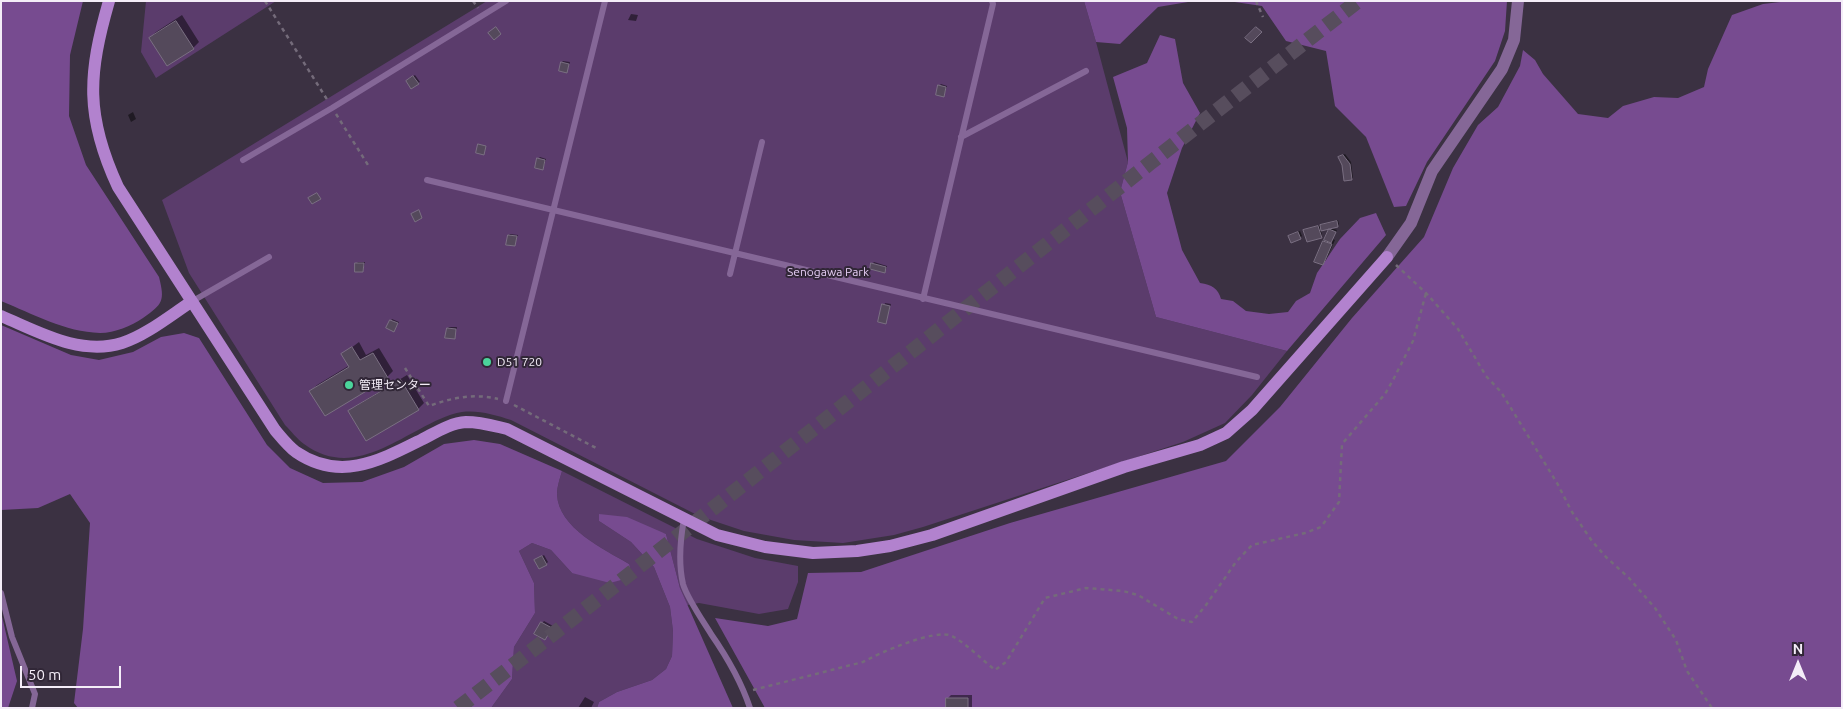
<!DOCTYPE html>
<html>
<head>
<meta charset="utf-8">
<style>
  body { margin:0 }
  #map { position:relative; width:1843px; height:709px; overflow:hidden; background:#3b3142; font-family:Ubuntu,sans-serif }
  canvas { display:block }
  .frame { position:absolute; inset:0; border:2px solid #f4edf8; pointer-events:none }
  .north { position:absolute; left:1773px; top:639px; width:50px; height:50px; -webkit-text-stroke:4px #312737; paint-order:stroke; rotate:0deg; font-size:14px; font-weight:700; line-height:20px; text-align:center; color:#f4edf8 }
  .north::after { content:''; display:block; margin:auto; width:18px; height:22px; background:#f4edf8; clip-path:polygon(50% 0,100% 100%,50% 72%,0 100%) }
  .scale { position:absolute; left:20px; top:666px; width:101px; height:22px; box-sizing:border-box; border:2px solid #f4edf8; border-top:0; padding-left:6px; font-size:15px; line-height:18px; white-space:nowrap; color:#f4edf8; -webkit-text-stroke:4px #312737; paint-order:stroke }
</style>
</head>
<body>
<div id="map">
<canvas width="1843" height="709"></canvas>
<div class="frame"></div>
<div class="north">N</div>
<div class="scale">50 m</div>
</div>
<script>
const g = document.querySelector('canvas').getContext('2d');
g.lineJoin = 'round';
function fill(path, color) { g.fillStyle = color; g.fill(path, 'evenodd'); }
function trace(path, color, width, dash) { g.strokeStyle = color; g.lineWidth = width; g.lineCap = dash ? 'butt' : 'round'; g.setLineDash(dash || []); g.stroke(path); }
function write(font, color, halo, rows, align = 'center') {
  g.font = font + ' Ubuntu,"Noto Sans JP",sans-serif'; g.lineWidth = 4; g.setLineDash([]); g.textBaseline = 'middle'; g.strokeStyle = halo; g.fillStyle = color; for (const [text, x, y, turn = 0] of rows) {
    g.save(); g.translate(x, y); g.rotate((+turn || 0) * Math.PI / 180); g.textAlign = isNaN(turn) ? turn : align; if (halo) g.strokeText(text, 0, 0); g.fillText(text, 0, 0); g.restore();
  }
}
fill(new Path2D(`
  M146,1h130l-120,77 -15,-26z
  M487,1h597l12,41 32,120 -8,30 36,125 131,34 -35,44 -27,28 -42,19 -260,85 -29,8 -51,8 -49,-3 -50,-9 -45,-15 -188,-96c-16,-5 -32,-10 -49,-8 -14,2 -29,10 -42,17 -38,20 -75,45 -116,15 -7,-5 -13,-13 -19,-19l-96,-152 -27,-73z
  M562,471l135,68 58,19 43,8v16l-10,27 -29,5 -60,-11 -12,2 -7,-17 -14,-54 -67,-13 32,21 23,25 16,40 3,24 -1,25 -6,13 -14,11 -35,12 -18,10 -2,6h-106l21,-29 2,-32 21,-34 -1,-30 -15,-32 13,-8 19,7 21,23 57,-9c-25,-15 -71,-36 -72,-70 0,-7 3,-16 5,-23z`), '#5b3c6c');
fill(new Path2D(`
  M1,1h82l-13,54 -1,61 17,49 73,112c6,24 4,27 -16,41 -12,8 -28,15 -43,15 -35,-1 -67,-19 -99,-32z
  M1084,1h110l-36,6 -38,37 -24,-2z
  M1228,1h279l-2,30 -10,30 -68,101 -21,44 -12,1 -28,-70 -31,-31 -9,-55 -40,-10 -24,-35z
  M1789,1h53v707h-1077l-50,-90 53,8 29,-7 11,-46 53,-1 149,-49 216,-62 54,-54 72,-89 72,-81 29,-69 25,-43 20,-18 22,-41 3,-16 12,10 8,14 35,40 30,4 15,-12 31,-9 24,1 26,-11 4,-18 24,-54 31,-11z
  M1160,35l15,4 8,44 17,30 -18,35 -15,45 15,57 18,33c12,2 18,5 21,16l12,2 13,10 23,3 19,-2 8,-11 14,-8 7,-20 23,-34 20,-21 16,-5 10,22 -99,116 -131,-34 -36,-125 8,-30 -1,-34 -14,-51 34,-14z
  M1,325l70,30 28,5 34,-8 28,-15 23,-4 15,5 68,107 23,23 33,15 39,-1 42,-15 40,-23 30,-4 26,4 62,27c-2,7 -5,16 -5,23 1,34 47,55 72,70l3,13 -22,6 -38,-10 -21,-23 -19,-7 -13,8 15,32 1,30 -21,34 -2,32 -21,29h-413l-4,-5 9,-74 7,-106 -20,-29 -32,14 -37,2z
  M599,514l28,3 39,17 14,54 53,120h-136l2,-6 18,-10 35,-12 14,-11 6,-13 1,-25 -3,-24 -16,-40 -23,-25 -32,-21z
  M1,612l16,69 -9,27h-7z`), '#774b90');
fill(new Path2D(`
  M631,14l7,1 -2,6 -8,-1z
  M182,15l17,27 -6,6 -43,-10 6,-6z
  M563,61l7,1 -3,9 -5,-9z
  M415,75l5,7 -2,1 -9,-4z
  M941,84l6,2 -3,9 -5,-9z
  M133,112l3,7 -5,3 -3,-7z
  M1345,154l6,8 2,16 -2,1 -10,-23z
  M540,157l6,2 -3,10 -5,-10z
  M1338,220l1,4 -1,1 -17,5 1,5 -1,2 -16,-6z
  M1331,228l6,2 -5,9 3,1 -9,20 -4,4 -6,-3z
  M1300,231l2,5 -2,2 -11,-2z
  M510,234l8,1 -4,10 -5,-10z
  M358,262h7l-2,9 -6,-8z
  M874,262l13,4 -1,4 -2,1 -12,-7z
  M885,303l6,1 -6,19 -6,-1z
  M392,319l7,3 -5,8 -6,-3z
  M449,327h8l-3,11 -6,-10z
  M359,342l7,13 13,-7 14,23 -6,6 -76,14 6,-6 33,-20 -7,-11z
  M407,375l17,28 -6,6 -68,3 6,-6z
  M544,555l4,7 -2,2 -9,-5z
  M544,621l9,5 -8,13 -3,-16z
  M951,695h21v13h-24l-1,-9z
  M585,697l9,5 -3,6h-13z`), '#0007');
const building = new Path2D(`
  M176,21l18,28 -27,17 -18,-28z
  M496,27l5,7 -7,6 -6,-7z
  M1256,27l6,5 -11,11 -6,-5z
  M561,62l8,2 -2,9 -8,-2z
  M413,76l6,8 -8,5 -5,-8z
  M938,85l8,2 -2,10 -8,-2z
  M478,144l8,2 -2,9 -8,-2z
  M1343,155l7,9 2,16 -8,1 -2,-16 -4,-8z
  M537,158l8,2 -2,10 -8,-2z
  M317,193l4,6 -9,5 -4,-6z
  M419,210l3,8 -7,4 -4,-8z
  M1337,221l1,6 -17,4 -1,-6z
  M1318,226l4,12 -15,4 -4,-12z
  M1329,229l7,3 -5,11 -7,-3z
  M1298,232l3,7 -10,4 -3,-7z
  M508,235l9,1 -2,10 -9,-1z
  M1323,241l9,3 -9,21 -9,-3z
  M355,263h9l-1,9h-8z
  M871,263l15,4 -1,6 -15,-4z
  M882,304l8,2 -4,18 -8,-2z
  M390,320l8,3 -4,9 -8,-4z
  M447,328l9,1 -1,10 -10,-1z
  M352,347l8,13 13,-7 15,25 -63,38 -16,-25 40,-24 -8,-13z
  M401,380l18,30 -53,31 -18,-30z
  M542,556l5,9 -8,4 -5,-9z
  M541,622l11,6 -7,12 -11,-6z
  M946,698h22v10h-22z`);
fill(building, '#54495b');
trace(building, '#7a6f82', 1);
trace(new Path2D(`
  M458,708c302,-234 598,-474 900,-707`), '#574d5d', 15, [15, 8]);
trace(new Path2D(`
  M265,1l63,100
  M473,1l5,7
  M1256,1l7,16
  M336,114l32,51
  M1396,265l30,28 32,36 28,47 15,16 56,91 15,29 20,29 14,16 23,21 26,30 21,32 11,31 25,37
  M405,368l24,38c22,-8 45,-13 69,-7
  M514,405l82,43
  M753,690l110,-28c16,-9 73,-34 89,-26 15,8 29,23 43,34l11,-8 39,-64 41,-10 37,3 15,4 40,24 14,3 14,-17 30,-43 16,-17 53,-12 16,-6 18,-25 3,-58 43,-50 8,-14 20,-39 13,-48`), '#746b7a', 2.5, [4, 4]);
trace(new Path2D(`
  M961,137l125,-66
  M243,160l89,-52 174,-107
  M427,180l830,197
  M730,274l32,-132
  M923,299l70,-295 -1,-3
  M191,302l78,-45
  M506,401l99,-400
  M684,519c-4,22 -6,43 -1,65 4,14 20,37 28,50 16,23 30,47 39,74
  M1,593l11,44 23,57 -3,14`), '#856797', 6);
trace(new Path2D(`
  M1387,257l24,-34 21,-52 70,-102 12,-29 4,-39`), '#856797', 12);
trace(new Path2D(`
  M109,1c-21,73 -24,115 9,186l157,243c6,7 13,16 21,22 44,30 83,9 125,-12 14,-7 29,-17 45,-18 15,0 28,4 41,7l210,106 48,12 48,6 44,-2 33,-5 42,-11 192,-68 76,-22 26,-12 26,-23 135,-153
  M1,316c38,16 79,40 121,27 23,-7 49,-28 69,-41`), '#b282ce', 12);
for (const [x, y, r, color] of [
  [487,362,5,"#4bd49b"],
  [349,385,5,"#4bd49b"]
]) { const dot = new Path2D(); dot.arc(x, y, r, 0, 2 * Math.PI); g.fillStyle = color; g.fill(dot); trace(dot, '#312737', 2); }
write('12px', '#e4ccf3', '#312737', [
  ["Senogawa Park",828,272]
]);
write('12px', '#f4edf8', '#312737', [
  ["D51 720",497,362],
  ["管理センター",359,385]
], 'left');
</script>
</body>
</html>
